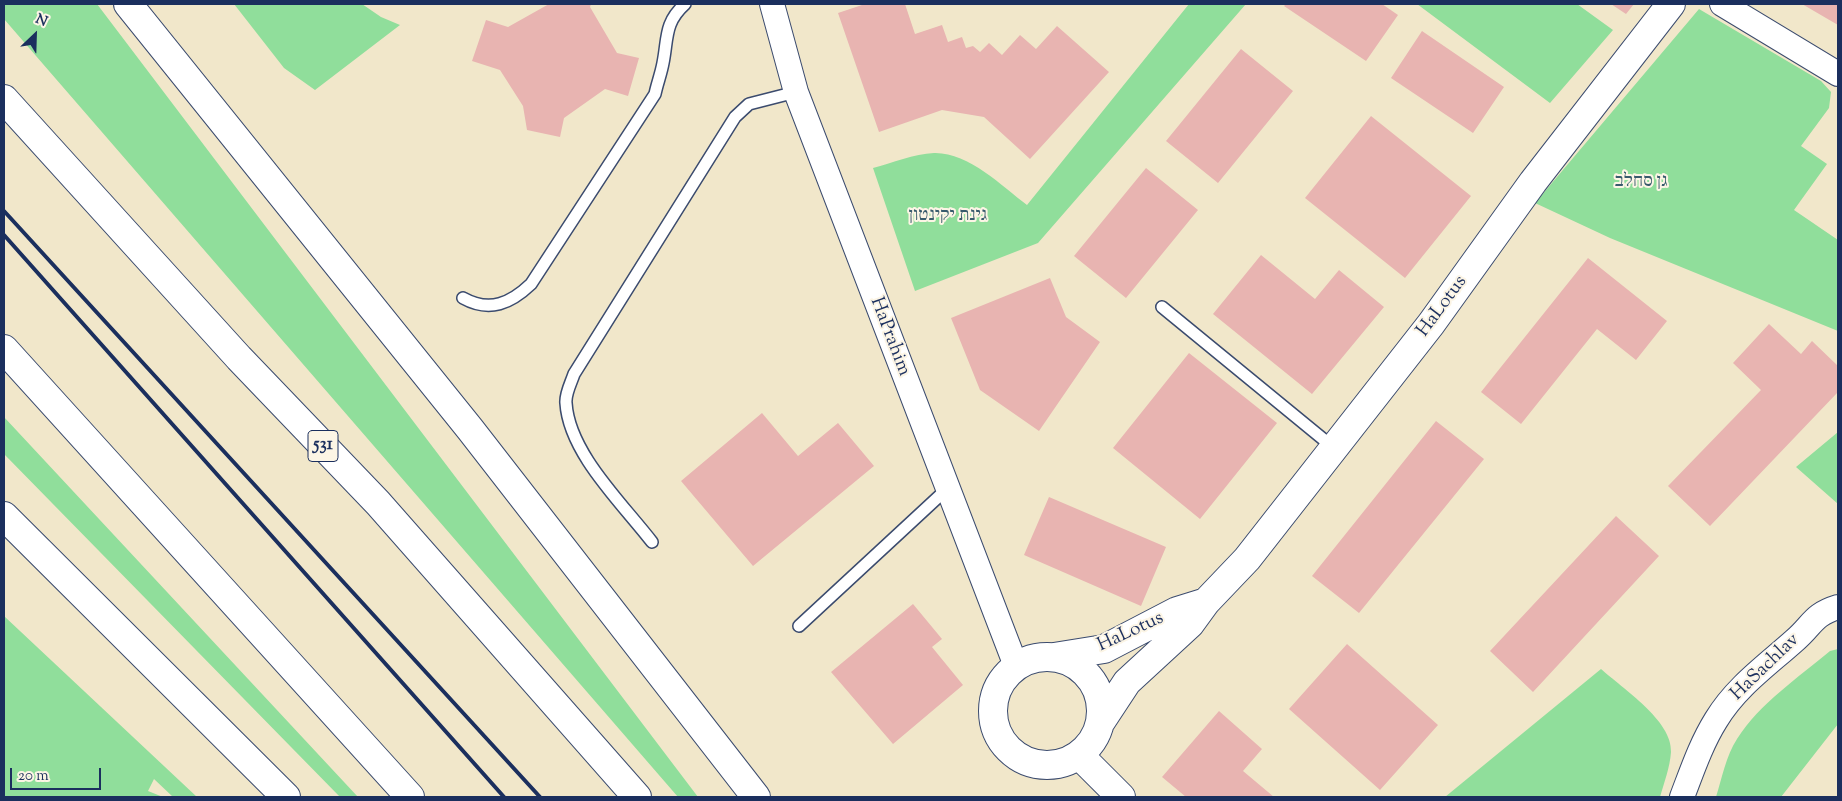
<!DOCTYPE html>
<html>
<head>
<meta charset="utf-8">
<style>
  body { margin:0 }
  #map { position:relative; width:1842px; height:801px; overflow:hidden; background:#f1e7ca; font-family:"Sorts Mill Goudy",serif }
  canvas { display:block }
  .frame { position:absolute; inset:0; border:5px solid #1b2f5e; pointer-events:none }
  .north { position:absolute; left:10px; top:10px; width:50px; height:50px; -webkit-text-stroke:4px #fcf5e5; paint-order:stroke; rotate:24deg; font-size:14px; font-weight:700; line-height:20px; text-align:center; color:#1b2f5e }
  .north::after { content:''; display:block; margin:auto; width:18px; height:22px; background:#1b2f5e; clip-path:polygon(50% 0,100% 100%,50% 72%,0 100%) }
  .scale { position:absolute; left:10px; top:768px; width:91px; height:22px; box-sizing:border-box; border:2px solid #1b2f5e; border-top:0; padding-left:6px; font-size:15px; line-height:18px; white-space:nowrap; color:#1b2f5e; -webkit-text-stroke:4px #fcf5e5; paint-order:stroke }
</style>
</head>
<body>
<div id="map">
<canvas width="1842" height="801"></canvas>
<div class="frame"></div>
<div class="north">N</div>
<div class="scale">20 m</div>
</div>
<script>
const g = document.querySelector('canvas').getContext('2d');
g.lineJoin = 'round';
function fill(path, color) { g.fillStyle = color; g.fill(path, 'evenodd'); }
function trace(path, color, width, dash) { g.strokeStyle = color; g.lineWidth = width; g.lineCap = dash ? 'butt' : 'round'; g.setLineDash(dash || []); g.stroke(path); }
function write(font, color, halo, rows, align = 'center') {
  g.font = font + ' "Sorts Mill Goudy","Frank Ruhl Libre",serif'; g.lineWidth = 4; g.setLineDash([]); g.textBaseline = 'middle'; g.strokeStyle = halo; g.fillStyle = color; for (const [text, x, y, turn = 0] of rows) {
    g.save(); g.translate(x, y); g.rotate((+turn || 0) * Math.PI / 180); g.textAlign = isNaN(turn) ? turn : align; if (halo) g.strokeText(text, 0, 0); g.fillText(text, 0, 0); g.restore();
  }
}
fill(new Path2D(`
  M4,4h93l601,793h-20l-674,-778z
  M234,4h128l19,13 19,8 -85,65 -31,-22z
  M1189,4h57l-208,239 -123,48 -42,-123c19,-5 41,-14 61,-15 34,-1 68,33 93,52z
  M1417,4h160l36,26 -63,73z
  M1699,9l122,72 10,11 -2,16 -28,38 26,18 -33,46 44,30v91l-228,-93 -75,-35z
  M4,417l354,380h-18l-336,-343z
  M1838,432v72l-42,-37z
  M4,616l193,181h-24l-19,-18 -6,12 15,6h-159z
  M1838,649v75l-57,73h-65c6,-19 10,-41 21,-58 23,-36 61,-61 93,-88z
  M1601,669c21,19 72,52 70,83 -1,15 -7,31 -11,45h-215z`), '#90de9b');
fill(new Path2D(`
  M549,4h42l-1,3 27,46 22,5 -11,38 -23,-7 -41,29 -4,19 -33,-7 -4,-24 -23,-36 -28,-9 14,-41 22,7z
  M865,4h40l10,30 27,-9 6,17 14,-5 4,11 7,-2 7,6 9,-9 13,12 18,-20 16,14 21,-23 52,46 -79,87 -46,-42 -42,-7 -63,22 -41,-119z
  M1286,4h96l16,11 -32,46 -82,-55z
  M1611,4h23l-8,10z
  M1802,4h36v21z
  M1422,31l82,56 -31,46 -82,-55z
  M1241,49l52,42 -75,92 -52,-42z
  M1371,116l100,80 -66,82 -100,-80z
  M1146,168l52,42 -72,88 -52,-42z
  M1261,255l54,44 24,-29 45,37 -72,87 -99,-80z
  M1588,258l79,63 -31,39 -39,-31 -76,95 -40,-32z
  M1050,278l16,39 34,25 -61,89 -59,-41 -29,-72z
  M1769,324l32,30 11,-13 26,25v26l-128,134 -42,-40 93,-96 -28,-27z
  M1189,353l88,70 -77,96 -87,-71z
  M762,413l36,43 40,-33 36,43 -121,100 -72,-85z
  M1436,421l48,38 -125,154 -47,-37z
  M1049,497l117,50 -25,59 -117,-51z
  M1616,516l43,40 -126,136 -43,-41z
  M913,604l29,35 -10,8 31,38 -70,59 -62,-72z
  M1347,644l91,81 -58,65 -91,-81z
  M1219,711l43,38 -19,22 31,26h-88l-24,-20z`), '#e8b4b1');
const service = new Path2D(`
  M463,298c27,15 48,5 68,-14l124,-190c2,-10 6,-20 8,-31 5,-25 1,-40 22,-59
  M1162,307l172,141
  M652,542c-30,-39 -83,-89 -86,-139 -1,-9 5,-20 8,-29l161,-257 14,-13 47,-12
  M799,626l149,-138`);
const minor = new Path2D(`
  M772,4l24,88 220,574
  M1722,4l116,70
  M1682,797c10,-26 19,-53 34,-77 20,-33 50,-54 78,-79 19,-16 18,-26 44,-34`);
const tertiary = new Path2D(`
  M993 711a54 54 0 1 1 108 0a54 54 0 1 1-108 0Z
  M1054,657l50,-8 73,-38 29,-9
  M1100,723l27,-41 63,-58 16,-22 41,-43 184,-235 102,-142 138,-178
  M1079,755l42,42`);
const motorway = new Path2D(`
  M128,4l342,425 286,368
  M4,99l235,259 139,145 259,294
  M4,349l406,448
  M4,516l282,281`);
trace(service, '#3b4b6e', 14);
trace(minor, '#3b4b6e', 26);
trace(tertiary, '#3b4b6e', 30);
trace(motorway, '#3b4b6e', 30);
trace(service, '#fff', 11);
trace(minor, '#fff', 24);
trace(tertiary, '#fff', 28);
trace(motorway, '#fff', 28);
trace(new Path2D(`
  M4,211l536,586
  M4,235l500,562`), '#1b2f5e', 4);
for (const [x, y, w] of [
  [323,446,30]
]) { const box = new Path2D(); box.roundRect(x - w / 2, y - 15.5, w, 31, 4); g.fillStyle = '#fcf5e5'; g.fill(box); trace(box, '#1b2f5e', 1); }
write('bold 18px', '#1b2f5e', null, [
  ["531",323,446]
]);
write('19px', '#385b6d', '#fcf5e5', [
  ["גן סחלב",1641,183],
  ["גינת יקינטון",948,217]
]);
write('19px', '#1b2f5e', '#fcf5e5', [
  ["HaLotus",1443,307,-54],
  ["HaPrahim",889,337,69],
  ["HaLotus",1131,633,-25],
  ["HaSachlav",1766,668,-44]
]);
</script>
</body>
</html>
